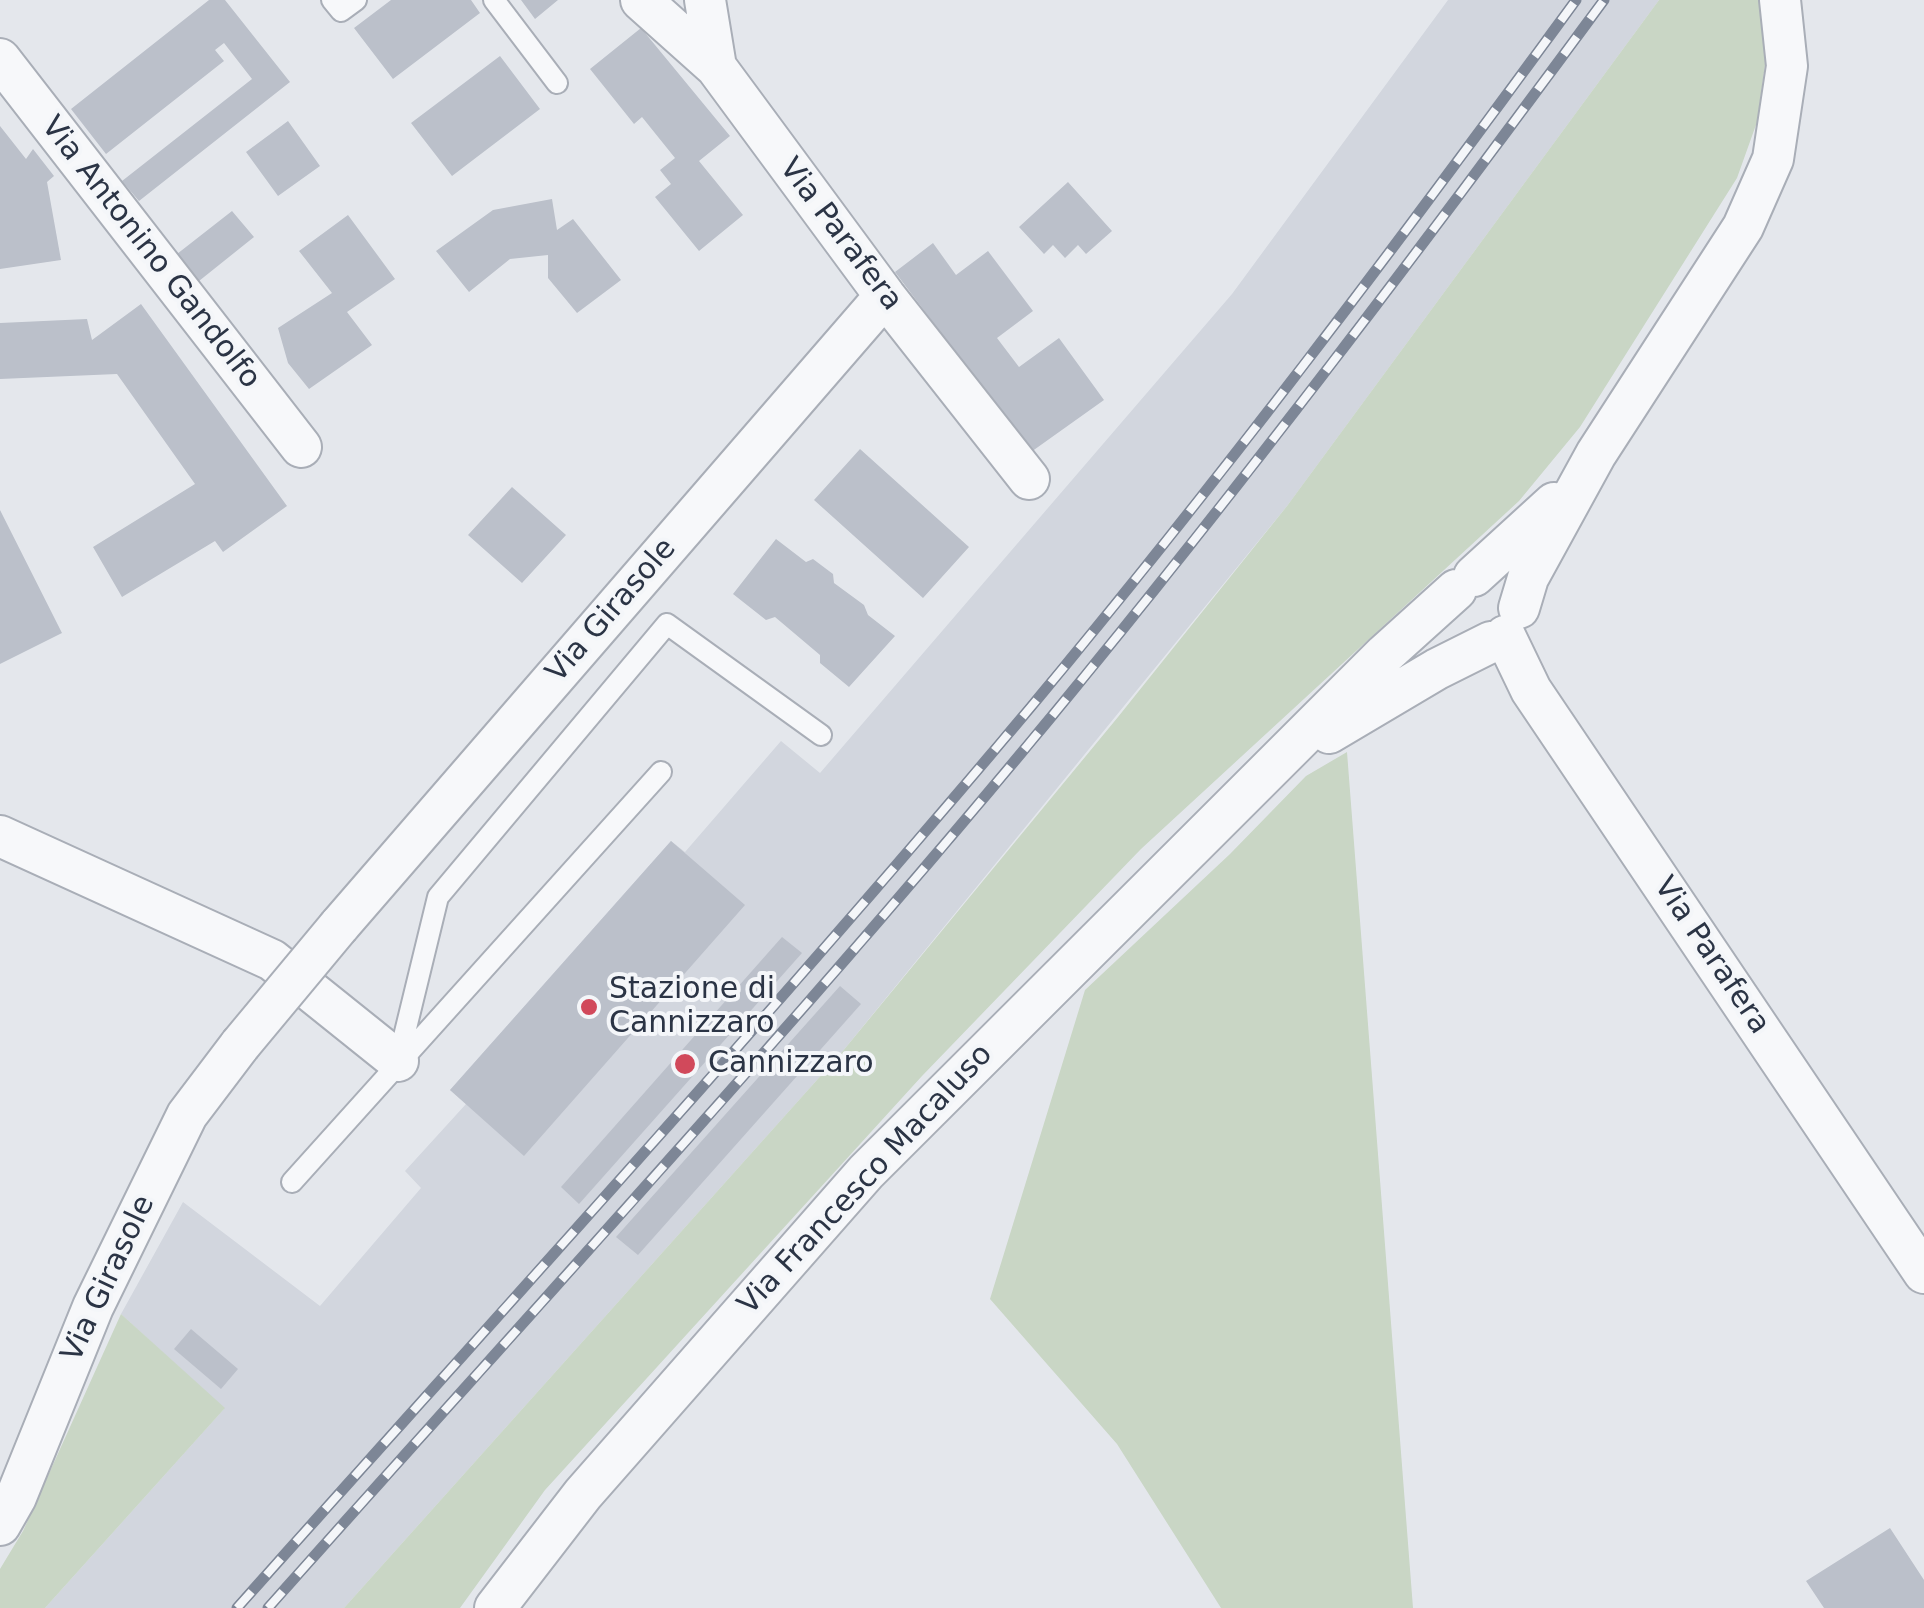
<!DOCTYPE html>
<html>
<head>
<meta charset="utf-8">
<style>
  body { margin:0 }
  canvas { display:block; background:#e4e7ec }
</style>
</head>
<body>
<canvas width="1924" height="1608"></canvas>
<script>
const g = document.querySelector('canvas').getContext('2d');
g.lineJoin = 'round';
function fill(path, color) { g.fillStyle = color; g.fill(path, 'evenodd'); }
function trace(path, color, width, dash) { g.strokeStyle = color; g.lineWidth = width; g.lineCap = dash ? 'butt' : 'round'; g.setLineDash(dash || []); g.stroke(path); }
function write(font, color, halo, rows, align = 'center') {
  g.font = font + ' "DejaVu Sans",sans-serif'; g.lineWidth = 8; g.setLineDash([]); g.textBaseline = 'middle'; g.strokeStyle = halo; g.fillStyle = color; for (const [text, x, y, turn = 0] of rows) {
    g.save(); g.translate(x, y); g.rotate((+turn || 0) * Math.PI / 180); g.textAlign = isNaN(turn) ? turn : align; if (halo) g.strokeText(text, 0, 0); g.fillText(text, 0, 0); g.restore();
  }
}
fill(new Path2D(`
  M1448,0h211l-372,506 -445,546 -498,556h-299l179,-199 -103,-95 62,-112 137,104 101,-118 -16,-17 61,-67 -16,-14 221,-249 14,11 96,-111 39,32 412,-479z`), '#d2d6de');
fill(new Path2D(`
  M1659,0h100l5,23 1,42 -8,57 -20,56 -157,249 -61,74 -378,348 -219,227 -377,414 -85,118h-116l498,-556 276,-335 169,-211z
  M1347,752l66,856h-192l-104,-164 -127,-145 95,-309 145,-136 76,-78z
  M121,1314l104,94 -180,200h-45v-39l23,-38z`), '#c9d6c5');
fill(new Path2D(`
  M209,0h16l65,82 -151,119 -17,-20 130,-102 -28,-36 -9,7 9,11 -118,93 -35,-45z
  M391,0h80l9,13 -87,66 -39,-51z
  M521,0h37l-23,19z
  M641,28l89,108 -31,25 44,54 -44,36 -44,-54 16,-13 -11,-14 15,-12 -33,-41 -8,7 -44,-55z
  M500,56l40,53 -88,67 -41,-53z
  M288,121l32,45 -42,30 -32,-44z
  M0,126l26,33 7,-10 21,27 -7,6 14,78 -61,9z
  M1068,182l44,49 -26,23 -8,-9 -13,13 -12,-13 -9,9 -25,-27z
  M552,199l5,31 16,-11 48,61 -44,33 -29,-35v-23l-38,4 -41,33 -33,-41 57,-41z
  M232,211l22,26 -55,44 -22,-27z
  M348,215l47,64 -48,33 25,33 -63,44 -21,-26 -10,-35 54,-35 -33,-42z
  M933,243l23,32 32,-24 45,60 -36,27 22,29 40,-29 45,62 -73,52 -136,-180z
  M141,304l146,202 -64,46 -8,-11 -93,56 -29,-50 102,-63 -78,-110 -117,5v-56l87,-4 5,21z
  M860,449l109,98 -46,51 -109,-98z
  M512,487l54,48 -44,48 -54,-48z
  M0,510l62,123 -62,31z
  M776,539l30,23 7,-3 20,15 1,9 30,22 4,10 27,21 -46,51 -29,-24v-8l-45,-38 -9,3 -33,-26z
  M671,841l74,64 -221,251 -74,-66z
  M782,937l20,16 -223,251 -18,-17z
  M840,986l21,18 -223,251 -22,-18z
  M191,1329l47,40 -17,20 -47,-40z
  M1890,1528l34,52v28h-100l-18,-27z`), '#bbc0ca');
const lane = new Path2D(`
  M332,0l9,11 15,-11
  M494,0l63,83
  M398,1061l40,-164 229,-273 154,111
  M292,1182l369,-410`);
const street = new Path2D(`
  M641,0l75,67 169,229 144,183
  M705,0l11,67
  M0,59l301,388
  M1474,576l80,-73
  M1519,608l9,-30 68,-124 147,-227 30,-68 14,-93 -7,-66
  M1505,636l26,54 393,583
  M1329,733l108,-64 54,-27
  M0,836l272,124 126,101
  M339,926l546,-630
  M0,1525l16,-28 77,-190 94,-192 53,-70
  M495,1608l88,-114 283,-322 519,-518 71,-64`);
trace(lane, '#a9aeb7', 24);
trace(street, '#a9aeb7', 44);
trace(lane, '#f7f8fa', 20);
trace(street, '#f7f8fa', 40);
const rail = new Path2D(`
  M237,1608c266,-299 536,-594 793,-900 191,-229 370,-467 546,-708
  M268,1608c263,-296 532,-587 784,-892 192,-233 373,-473 552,-716`);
trace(rail, '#7d8696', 11);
trace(rail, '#f4f6f9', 8, [22]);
const streetBridge = new Path2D(`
  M240,1045l99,-119`);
trace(streetBridge, '#a9aeb7', 44, []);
trace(streetBridge, '#f7f8fa', 40);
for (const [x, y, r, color] of [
  [589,1007,10,"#d1495b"],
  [685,1064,12,"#d1495b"]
]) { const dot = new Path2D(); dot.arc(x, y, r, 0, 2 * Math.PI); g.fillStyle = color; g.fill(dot); trace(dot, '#f4f6f9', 4); }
write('30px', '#2b3445', '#f4f6f9', [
  ["Via Parafera",840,235,53],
  ["Via Antonino Gandolfo",150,253,52],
  ["Via Girasole",612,611,-49],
  ["Via Parafera",1711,956,56],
  ["Via Francesco Macaluso",866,1180,-47],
  ["Via Girasole",109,1279,-65]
]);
write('30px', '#2b3445', '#f4f6f9', [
  ["Stazione di",609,990],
  ["Cannizzaro",609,1024],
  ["Cannizzaro",708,1064]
], 'left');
</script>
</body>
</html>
